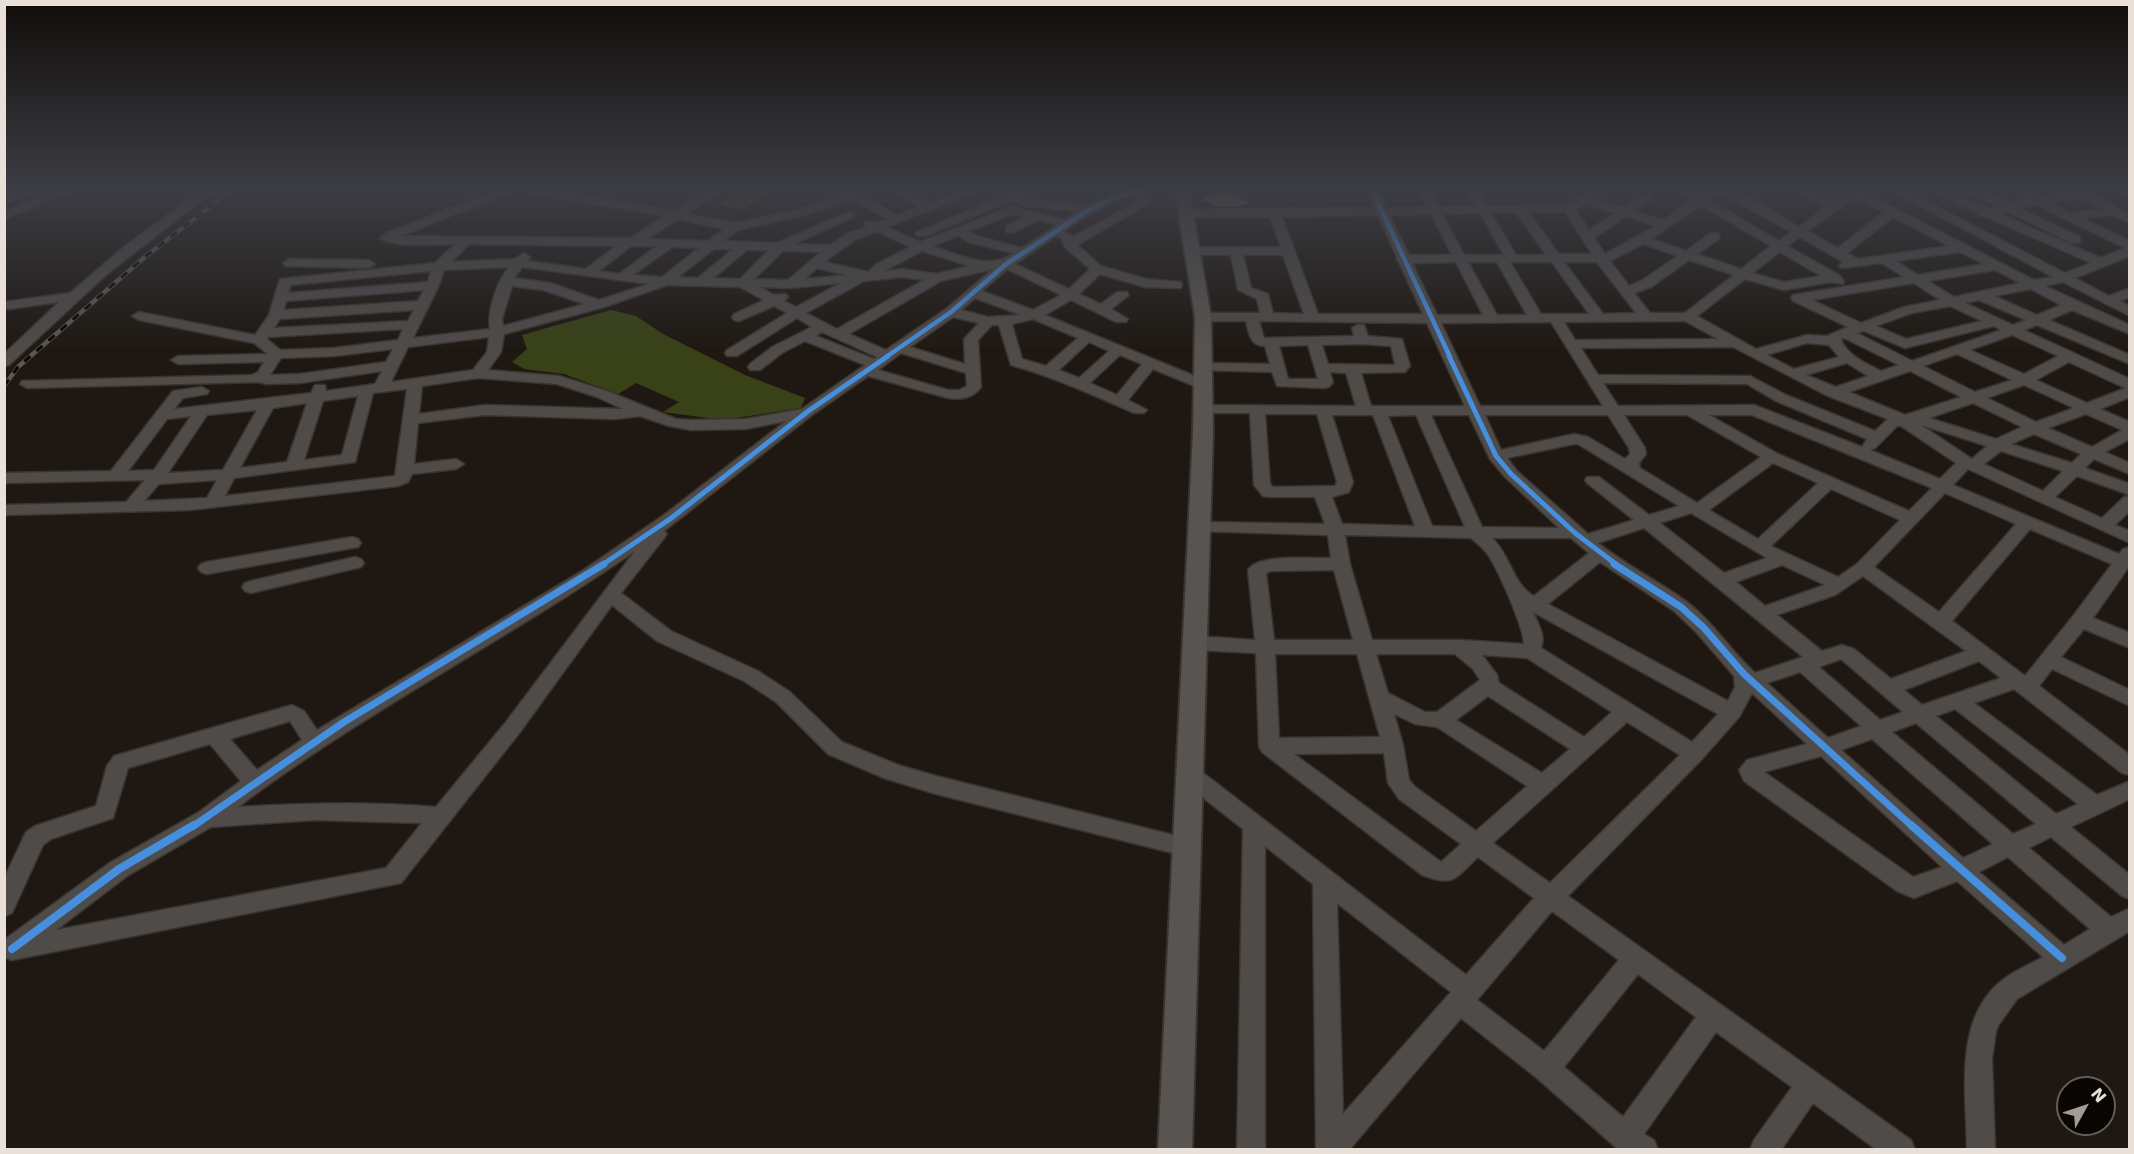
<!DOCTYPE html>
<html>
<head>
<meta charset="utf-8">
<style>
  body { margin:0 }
  #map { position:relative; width:2134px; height:1154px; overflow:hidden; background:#1f1812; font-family:"DejaVu Sans",sans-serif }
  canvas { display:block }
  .frame { position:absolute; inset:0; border:6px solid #e9e0d9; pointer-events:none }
  .north { position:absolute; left:2056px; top:1076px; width:60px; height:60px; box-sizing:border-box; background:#090502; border:2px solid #635d58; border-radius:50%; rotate:50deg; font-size:16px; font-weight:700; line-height:24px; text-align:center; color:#e9e0d9 }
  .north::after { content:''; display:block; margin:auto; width:21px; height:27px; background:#a29a93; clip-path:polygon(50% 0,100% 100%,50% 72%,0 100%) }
</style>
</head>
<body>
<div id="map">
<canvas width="2134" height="1154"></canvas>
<div class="frame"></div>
<div class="north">N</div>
</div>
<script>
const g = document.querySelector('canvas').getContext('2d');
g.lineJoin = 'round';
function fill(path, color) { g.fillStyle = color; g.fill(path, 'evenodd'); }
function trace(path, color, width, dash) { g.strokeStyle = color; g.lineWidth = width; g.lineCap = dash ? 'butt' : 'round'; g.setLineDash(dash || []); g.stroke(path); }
fill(new Path2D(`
  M743,190h33l-33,20 -24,-6z
  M611,310l25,6 27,18 82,41 60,23 -4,10 -78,12 -60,-8 16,-10 -43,-19 -18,11 -54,-20 -40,-5 -12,-7 15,-13 -5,-14z`), '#394217');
fill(new Path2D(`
  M1218,192h10l22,11 -10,3 -23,1 -17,-9z`), '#847268');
const minor = new Path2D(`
  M22,190h17l-35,14v-7z
  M56,190h16l-68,29v-7z
  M202,190h13l-108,84 -98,91 -5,1v-12l55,-52 -50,7 -5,-1v-6l66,-9 54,-46z
  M498,190h16l-113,46 229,2 36,-22 -138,-23 -5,-3h29l123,21 33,-21h14l-35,24 47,9 63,-13 42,-15 -3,-5 20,2 41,23 22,-8 -26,-17h14l22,13 35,-13h16l-93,37 33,15 91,-35 54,13 13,-9 -52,-5 -12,-6 -89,36h-8l-2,-3 92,-38 -4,-5h22l-3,5 7,5 60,5 35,-14 27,-1 -3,3 2,7 -9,8 -64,37 24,21 45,13 35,3 1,3 -1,3 -36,-1 -45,-13 -21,20 22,10 16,-12h10l2,3 -18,14 17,10 -2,3h-10l-45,-22 -26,15 162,66 2,3 -2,3h-10l-44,-18 -25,31 19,10 -3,3h-10c-41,-18 -80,-36 -123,-48l-12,-40h-7l-14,15 3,47c-8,11 -20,13 -33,11l-80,-22 -56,39 -148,116 3,3 -3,4 -43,55 50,38 87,40 32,21 52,50 56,23 38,11 249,62 8,2 3,7 -3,7 -8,2 -249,-62 -52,-16 -56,-24 -52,-52 -32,-21 -87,-40 -45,-36 -92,127 -119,151 -389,77 -8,-3v-17l107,-78 88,-50 42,-31 -31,-37 -82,24 -15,50 -62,21 -8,6 -31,68 -8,3v-37l22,-47 9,-6 61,-20 11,-40 7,-10 178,-51 12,6 13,19 265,-159 82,-56 122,-94 -40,8 -55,1 -22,-4 -29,-10 -24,3 -131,-4 -67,8 -4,41 42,-5 8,5 -8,5 -44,5 -4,8 -10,4 -208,24 -186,5v-10l122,-3 19,-22 -141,3v-10l107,-2 62,-80 29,-4 7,4 -2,3 -24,4 -9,11 137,-16 4,-8h10l1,6 49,-7 7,-13 -82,12 -33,1 -9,-2 -231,6 -7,-4 2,-3 230,-6 6,-3 6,-10 -86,2 -7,-4 7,-4 90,-2 -14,-11 -115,-23 -7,-4 7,-4 116,23 14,-20 11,-36 155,-16 20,-19c-16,0 -63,4 -75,-6l6,-5zM1137,195l1,4 -5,5 -60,33 -9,-6c23,-15 46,-31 73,-36zM851,198l36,21 -10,4 -11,-2 -2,3 3,3 -20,7 -17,11 -36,-1 60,-27v-4h-8l-69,30 -54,-2 15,-11 66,-15zM1012,214l14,3 -20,9v6h8l24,-12 19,5 -35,23 -46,-12 -7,-5zM678,219l46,10 -16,12 -61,-2zM877,231l33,16 -35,18 -6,7 -45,-10 31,-22zM959,235l9,7 46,11c-26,18 -54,2 -82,-7zM1056,236l5,2 4,9 25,22 -21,20 -54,-25zM469,244l147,2 -30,23 -58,-8 2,-4 -6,-4 -9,6 -64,3zM631,246h26l-38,28 -20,-3zM672,247l27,1 -37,29 -29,-2zM714,249h19l-35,29 -20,-1zM747,250h22l-29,29 -27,-1zM783,251l38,1 -33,28 -34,-1zM922,251l48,15 -33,8 -35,-5 -18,2zM509,267c-12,14 -22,44 -19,62l-77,9 26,-53 5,-15zM522,267l127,17 -50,16 -49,-17 -36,-5zM817,268l29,7 -41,4zM993,269l-47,40 -60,41 -37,-16 92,-53zM1007,269l54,26 -28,15 -51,-19zM431,271l-3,11 -140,11 3,-8zM902,277l22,3 -87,49 -31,-16 58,-32zM841,283l-45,24 -12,-6 4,-4 -2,-3 -12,1 -14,-8 31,1zM667,285l73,2 24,13 -30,14 -2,3 2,3 5,1 35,-15 13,7 -60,37 -2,3 2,3h10l60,-38 15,9 -40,20 -22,17 -2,3 2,3h10l22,-17 23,-12 60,24 -63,44 -56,10 -55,1 -15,-1 -69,-28 -48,-15 -71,-6 13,-18 3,-18 100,-27zM512,286l31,4 42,14 -82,22 -1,-7zM424,290l-6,11 -134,9 2,-9zM975,298l46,17 -33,2 -27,-7zM414,310l-6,11 -134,7 6,-9zM953,317l26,6 -15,16 1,25 -55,-17zM1033,319l45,19 -32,28 -24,-7 -10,-35zM403,329l-5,11 -64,8 -54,2 -13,-11 1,-2zM822,332l55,25 -3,2 -58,-23zM489,337l-2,15 -14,18 -82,12 17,-35zM1089,342l20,9 -30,27 -20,-8zM393,349l-7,13 -86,12 -30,1 11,-17 53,-2zM901,353l65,20 1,13 -8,4h-11l-70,-20zM1120,355l22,9 -25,31 -27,-12zM478,378l79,6 40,13 26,12 -138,-4 -66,9 3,-28zM407,389l-12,87 -170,20 9,-18 121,-16 18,-69zM358,396l-16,59 -38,5 19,-59zM307,403l-20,59 -47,6 33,-60zM257,410l-34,60 -55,3 39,-58zM191,416l-37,54 -26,1 39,-52zM217,480l-10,18 -63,3 15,-17zM635,551l-129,171 -70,85c-67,-6 -132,-4 -198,0 126,-95 267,-166 397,-256zM290,721l12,19 -45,30 -27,-31zM314,820l108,3 -36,45 -330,62 71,-54 84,-49z
  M1367,190h11l8,18 41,-1 -8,-17h11l9,17 37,-1 -9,-16h11l9,16 80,-1 23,-15h14l-10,8 30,10 24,-14 4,1v4l-18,12 29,9 30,-20 -14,-10h14l8,5c27,-18 73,18 98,32l27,-20 -30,-17h14l23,12 14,-9 -2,-3h14l175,90 19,-3 -162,-87h14l160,83 26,-10 -104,-46 -8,-1 -1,-3 -47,-23h15l43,19 9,-2 -31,-17h15l28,14 17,-5 -11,-9h13l10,7 35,-5 -1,-2h14l43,25v8l-17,-8 -31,3 48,23v15l-55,22 34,18 21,-8v9l-10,4 10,5v10l-67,-34 -18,4 85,39v9l-58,-24 -23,10 81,35v9l-93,-39 -13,5 106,49v18l-30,12 30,13v17l-25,13 25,11v11l-36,-15 -9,9 45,16v11l-53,-19 -22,21 47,21 22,-21 6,-1v15l-15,14 15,6v12l-162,-74 -15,16 166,69 4,-5 7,-2v18l-37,53 37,15v15l-46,-19 -23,28 69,33v16l-78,-37 -13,17 91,69v20l-8,-2 -108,-84 -40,14 123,92 33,-14v18l-59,28 59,48v24l-8,-3 -71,-59 -22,11 82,69 19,-9v23l-113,68 -18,25 -3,7 -4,27 3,92h-28c0,-54 -14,-127 32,-167 12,-11 30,-18 44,-26l-86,-76 -43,17 -17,-7 -153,-110 -5,-11 8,-10 60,-16 -55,-51 -13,24 -38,43 -133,136 343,244 4,10h-38l-64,-47 -32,47h-31l4,-10 38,-53 -76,-55 -72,102 10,6 4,10h-39l-82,-72 -76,-60 -112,132h-33l-3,-266 -48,-38v304h-28l6,-321 -61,-48 -3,-6 3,-6 8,-2 8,2 268,206 68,-77 -56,-41c-24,22 -23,30 -56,18l-160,-123 -3,-6 -3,-93 -61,-3 -7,-2 -3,-5 3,-5 7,-2 60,4 -7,-70c11,-17 64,-11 83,-12l-3,-23 -133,-4 -3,-4 3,-4 6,-1 124,2 -10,-27h-46l-6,-1 -9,-11 -4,-72h-48l-8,-5 3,-3 159,1 -10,-33 -16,-1 3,10 -4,5 -5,1 -47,-2 -5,-14 -75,-2 -2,-3 7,-4 68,1 -5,-18c-15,0 -16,-12 -19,-25h-43l-7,-4 7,-4h57l-3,-14 -19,-9 -7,-35h-39l-6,-4 6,-4h89l-11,-30h-85l-6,-4 6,-4 190,-1zM1720,192l71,40 -12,9 -70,-41zM1855,197l29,15 -46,36 -30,-17zM2083,198l19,11 -32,4 -22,-11zM1586,203l30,10 -27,17 -14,-21zM2035,204l90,44 -24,10 -102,-44 8,-3 65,32h8v-6l-61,-29zM1701,205l70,41 -30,23 -44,-15 22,-15v-6h-8l-25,18 -35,-12zM1516,212l30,43h-30l-25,-42zM1528,212h37l27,42h-33zM1480,213l24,42h-40l-22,-41zM1431,214l21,41h-43l-20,-40zM1378,215l19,42 -1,2 3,3 24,52h-105l-36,-97zM1626,216l29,10 -50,28 -11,-16zM1893,217l56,29 -91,13 -11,-6zM1800,237l43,25 -4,3 2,3 41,-5 22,14 -111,18 -2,3 2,3 55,26 -21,9 -20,-1 -51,14 -59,-33 48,-37 39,11 47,-8 12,2 1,-3 -5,-6 -52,-29zM1643,244l35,12 -37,25 -12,5 -19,-25zM1780,252l41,24 -37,6 -32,-9zM1960,252l24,12 -66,11 -22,-14zM1243,255h40l21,59 -31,-1 -5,-19 -17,-6zM1689,260l45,15 -49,38h-35l-16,-20 17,-6zM1456,262l27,53h-46l-25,-52zM1468,262h29l30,53h-30zM1510,262h42l37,52h-48zM1564,262h33l39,51 -33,1zM1995,270l25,13 -66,14 -26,-16zM1914,283l26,17 -36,7 -43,16 -49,-23zM2031,289l30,16 -24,10 -43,-19zM1979,300l47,20 -13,5 -48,-22zM1950,306l32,15 -76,18 -30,-13 36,-13zM1259,321l168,2 38,83h-94l-10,-33 44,-1 5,-6 -8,-27 -34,-3 -4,-11 -5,-1 -7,4 2,8 -90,2zM1685,321l33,18 -143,1 -11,-18zM1551,322l52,84h-123l-39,-83zM1994,326l7,4 -89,31 -55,-28 7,-2 41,17zM2012,335l46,21 -34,18 -54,-24zM1844,338l55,27 -18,6c-14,-7 -35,-16 -40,-32zM1807,343l22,2 10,12 -45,12 -27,-14zM1362,344l29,2 4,19 -67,-1 -6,-19zM1308,345l10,34h-30l-9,-33zM1733,347l95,49 60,23 -13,12 -89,-36 -36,-19 -152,-1 -17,-27zM1957,354l55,26 -37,12 -52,-26zM2069,362l56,26h1l-39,15 -51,-23zM1847,363l21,13 -32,11 -30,-12zM1910,371l51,26 -56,18 -56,-23zM1603,383l144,1 29,17 91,38 -5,8 -108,-42 -136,1zM2024,385l50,23 -38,14 -49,-24zM1973,403l49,24 -26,12 -67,-21zM1265,414h52l20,68 -2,4 -62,1 -3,-3zM2086,414l36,16 -30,17 -44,-19zM1332,415h41l42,111 -73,-2 -10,-27 17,-5 4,-10zM1416,415l49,112 -33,-1 -44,-110zM1431,415h38l21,44 15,18 54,51 -77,-1zM1485,415h123l21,33 1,6 -5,5 -37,-22 -14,-3 -73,16zM1624,415h63l74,42 -64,46 -57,-35 -1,-5 7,-9 -1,-6zM1709,415h43l180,73 -23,23 -131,-57zM1921,425l66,21 -15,13zM1897,426h4l55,37 -16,16 -70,-29 5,-2zM2034,434l47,20 -9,9 -61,-19zM1574,444h4l101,62 -30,9 -50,-38h-12l-2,3 2,3 47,37 -46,14 -71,-63 -10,-13zM2001,451l62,20 -20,20 -59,-27zM1773,463l45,20 -60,56 -49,-29zM1831,489l69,31 -43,44 -19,13 -67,-31zM1945,493l71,31 -77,88 -65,-45zM1691,513l76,45 -43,15 -64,-50zM1644,528l159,129 -48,16c-24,-22 -42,-51 -68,-71 -29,-21 -61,-37 -89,-59zM2030,529l82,35 -38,51 -49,61 -73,-55zM1345,535l126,3c4,4 10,8 14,13 11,12 39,77 39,93l-64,-4h-88l-22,-76zM1492,538h79l18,15 -55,43c-21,-11 -24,-42 -42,-58zM1600,562l74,49 23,22 37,43 1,11 -7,14 -180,-97zM1782,565l43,20 -60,21 -29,-24zM1334,570l19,70h-79l-8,-67 5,-2zM1863,576l103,75 -75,28 -37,-30 -12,-4 -20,6 -45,-36 58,-20zM1533,612l185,102 -26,28 -151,-94c5,-12 -3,-24 -8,-36zM1275,654h82l23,83 -101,1zM1376,654h79l18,15 7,11 -43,32h-12l-37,-19zM1482,655l45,3 85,54 -28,25 -85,-54 -2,-8zM1841,659l62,53 -23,8 -61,-53zM1979,661l22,17 -79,27 -18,-15zM1800,672l61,54 -33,12 -61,-55zM1488,696l82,53 -28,24 -86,-53zM1955,709l123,95 -22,10 -120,-98zM1394,714l21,10 22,3 90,59 -51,45 -61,-44 -6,-7 -6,-35zM1627,722l53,33 -130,128 -57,-40zM1916,723l120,101 -23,10 -121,-102zM1872,739l121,105 -30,14 -122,-108zM1384,753l4,30 11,16 62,45 -20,18 -147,-108zM1821,756l121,111 -29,10 -149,-105zM2008,857l82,72 -26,16 -85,-73zM1337,903l114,89 -108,122zM1552,911l67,49 -75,91 -67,-51zM1638,974l58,43 -73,100 -59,-50z
  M2116,190h13l1,9z
  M289,259l80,1 6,4 -6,4 -84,-2 -2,-3z
  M352,537l6,2 3,4 -3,4 -151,27 -6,-2 -3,-4 3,-4 6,-2z
  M355,557l6,2 3,4 -3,4 -110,26 -6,-2 -3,-4 3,-4 6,-2z`);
const major = new Path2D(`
  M1175,190h14l22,127 2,114 -21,719h-34l35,-719 2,-114z`);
trace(minor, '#3a342f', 3);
trace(major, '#3a342f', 4);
fill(minor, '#4f4b49');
fill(major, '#585451');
const rail = new Path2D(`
  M4,386l14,-19 128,-111 86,-66`);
trace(rail, '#5b5853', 4.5);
trace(rail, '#090502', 3, [8]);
trace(new Path2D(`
  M1372,190l78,167
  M886,357l65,-45 55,-48 84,-55 34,-15 22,-4`), '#468fdf', 4.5);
trace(new Path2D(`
  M1449,356l47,100 15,18 64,59 42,32
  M602,565l68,-46 137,-107 81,-56`), '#468fdf', 5);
trace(new Path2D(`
  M1614,564l67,43 23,21 40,46 169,153
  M192,827l152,-105 260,-158`), '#468fdf', 7);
trace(new Path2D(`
  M1911,825l151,133
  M12,949l107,-80 75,-44`), '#468fdf', 8);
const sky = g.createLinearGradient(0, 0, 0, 352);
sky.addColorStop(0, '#110d0a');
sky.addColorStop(0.54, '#3c3d44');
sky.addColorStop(1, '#3c3d4400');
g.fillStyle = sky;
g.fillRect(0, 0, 2134, 352);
</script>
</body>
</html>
